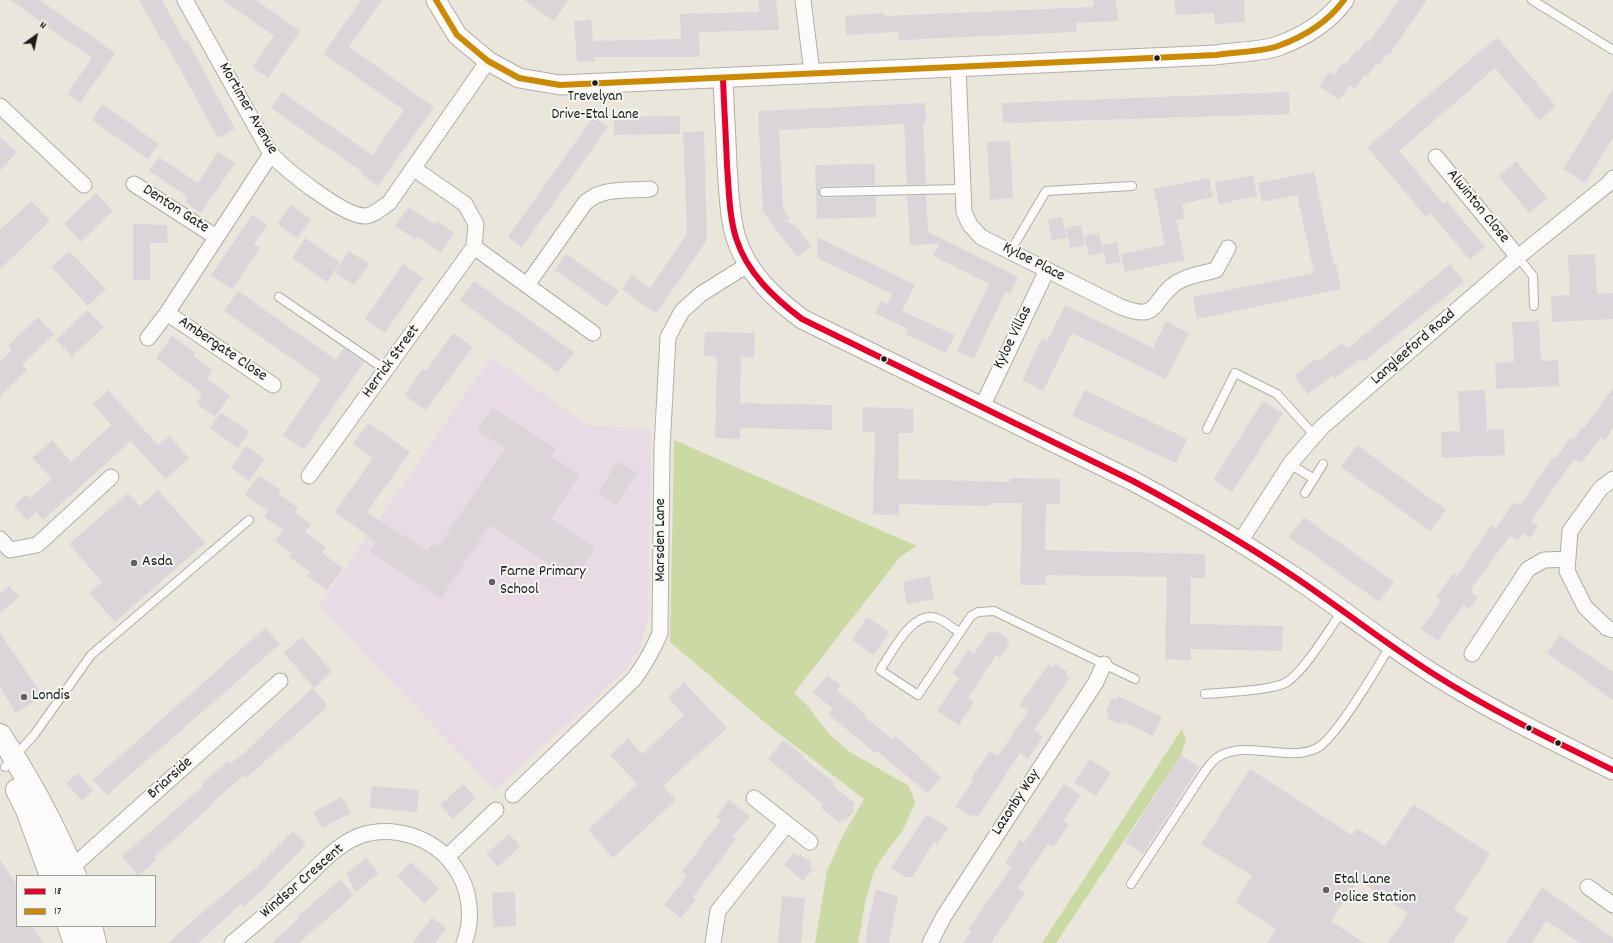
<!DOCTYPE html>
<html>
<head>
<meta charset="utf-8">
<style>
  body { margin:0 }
  #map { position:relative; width:1613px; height:943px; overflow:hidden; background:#eae6db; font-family:Dekko,sans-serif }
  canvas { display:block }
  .legend { position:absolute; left:16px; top:875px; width:140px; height:52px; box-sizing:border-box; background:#f6f6f2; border:1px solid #9f9f9c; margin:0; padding:5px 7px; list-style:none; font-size:12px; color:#1c1c1c }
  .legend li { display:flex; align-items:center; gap:8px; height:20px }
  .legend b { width:20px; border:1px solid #9f9f9c }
  .north { position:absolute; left:16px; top:16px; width:40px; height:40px; -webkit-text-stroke:3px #f6f6f2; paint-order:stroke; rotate:33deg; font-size:11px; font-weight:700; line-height:16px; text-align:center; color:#1c1c1c }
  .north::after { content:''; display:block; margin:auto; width:14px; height:18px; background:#1c1c1c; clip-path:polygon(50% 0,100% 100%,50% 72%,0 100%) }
</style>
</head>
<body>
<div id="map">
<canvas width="1613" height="943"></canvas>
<ul class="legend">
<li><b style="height:5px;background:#e4002b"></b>18</li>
<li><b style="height:5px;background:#cb8a06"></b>17</li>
</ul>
<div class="north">N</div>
</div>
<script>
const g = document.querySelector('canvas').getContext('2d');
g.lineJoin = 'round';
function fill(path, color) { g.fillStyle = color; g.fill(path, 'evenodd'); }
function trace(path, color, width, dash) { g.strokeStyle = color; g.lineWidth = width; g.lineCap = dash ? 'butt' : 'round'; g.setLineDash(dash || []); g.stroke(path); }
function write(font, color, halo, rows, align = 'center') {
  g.font = font + ' Dekko,sans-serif'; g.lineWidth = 4; g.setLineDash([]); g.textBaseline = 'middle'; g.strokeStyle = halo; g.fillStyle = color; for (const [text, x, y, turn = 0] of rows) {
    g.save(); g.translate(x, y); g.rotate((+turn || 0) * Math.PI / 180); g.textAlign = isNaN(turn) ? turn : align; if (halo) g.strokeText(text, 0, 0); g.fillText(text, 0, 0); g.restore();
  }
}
fill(new Path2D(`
  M491,357l96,68 64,5 -3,188 -8,29 -15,23 -130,120 -176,-184z`), '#e8dbe6');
fill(new Path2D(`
  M674,440l243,106 -17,11 -106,136 12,11 23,30 21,18 59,34 6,17 -12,27 -23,31 -7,13 -7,24 -8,45h-43l12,-72 15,-34 22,-38 -96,-74 -98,-83z
  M1182,729l4,12 -5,14 -125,188h-14z`), '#cbdaa4');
fill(new Path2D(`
  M10,0h30l75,53 -35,50 -13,-9 25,-36z
  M139,0h23l22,41 3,-1 48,89 -17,9 -54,-98 -2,1z
  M222,0h34l44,31 -32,47 -16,-11 22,-31z
  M361,0h21l-33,47 85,60 -56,79 -18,-13 1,-2 -90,-63 11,-16 90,63 32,-45 -81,-56z
  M524,0h44l-14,21z
  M759,0h17l3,30 -80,2 1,25h-106v4l-17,1 -3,-41 17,-1 2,21 88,-2 -1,-25 79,-2z
  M1093,0h23l2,21 -42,2 1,9 -178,8 -1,-8 -52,3 -1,-19 39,-3v3l209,-9z
  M1174,0h70l1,22 -30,2 -1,-11 -38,2z
  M1399,0h28l-38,55 -2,-2 -8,12 -3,-1 -9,13 -3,-2 -9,14 -5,-4 -11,15 -20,-14 10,-14 5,3 9,-13 3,2 10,-14 2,2 8,-12 3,2z
  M1497,37l59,69 -17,14 -44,-52 -96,83 45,53 3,-3 38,46 -15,13 -40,-47 -4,4 -59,-70z
  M1613,89v49l-28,45 -22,-14z
  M1289,92l1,22 -287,9 -1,-20z
  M925,103l1,20h-3l3,61 -19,1 -3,-61 -125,6 4,79 8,11h-8l13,6 15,20 -14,11 -37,-49 3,2 -5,-99z
  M102,104l57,40 -11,15 -56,-39z
  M668,116h12v18l-66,1v-18z
  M593,117l15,10 -86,120 -14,-10z
  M704,131l3,109 -51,74 -34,-25 10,-14 18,13 37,-54 -4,-102z
  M0,137l17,15 -17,19z
  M1010,141l3,57 -23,2 -3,-58z
  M218,152l17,11 -34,50 -16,-11 3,-5 -39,-26 10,-14 39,26z
  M1516,161l31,37 -18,15 -30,-37z
  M875,164v21l-51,1 -5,3v4l5,5 52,-2v21l-59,2 -2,-54z
  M1314,172l20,93 2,-1 5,25 -144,30 -4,-22 121,-24 -17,-78 -35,7 -4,-19z
  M1253,175l4,21 -38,8 -4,-21z
  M1209,178l4,19 -31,7 3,15 -9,1 9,40 -60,12 -4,-18 44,-9 -11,-56z
  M96,193l17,18 -32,31 -17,-18z
  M926,195l2,37 90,45 -8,17 -5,-2 -31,67 -17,-8 32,-67 -56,-28 6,-12 -29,1 -3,-49z
  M31,201l19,20 -50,48v-39z
  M291,205l20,14 -14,19 -20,-14z
  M409,207l25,17 3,-3 17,12 -13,20 -23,-16 -2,3 -21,-14z
  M252,215l15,10 -13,19 6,4 -28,41 -21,-14z
  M1062,217l5,21 -15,2 -4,-20z
  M133,224l34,1 1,18h-18v37h-17z
  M1081,225l4,21 -15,2 -4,-20z
  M1099,233l4,20 -14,3 -5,-20z
  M817,237l98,48 -13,26 53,24 -9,18 -41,-19 3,-5 -33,-16 6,-12 6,3 5,-10 -75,-36z
  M305,238l35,24 -13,20 -35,-24z
  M1117,242l4,20 -15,3 -4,-20z
  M69,251l37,38 -18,17 -37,-39z
  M349,251l20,13 -15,21 -19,-13z
  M566,254l53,37 -12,16 -52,-37z
  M1595,254l2,40 16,-1v26l-61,3 -1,-26 19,-1 -2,-40z
  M403,264l20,14 -38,55 -20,-14z
  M1450,264l14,18 -101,80 -3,-3 -26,20 -2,-3 -24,18 -14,-18 23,-18 2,3 23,-18 5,6z
  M474,281l100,71 -16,21 -98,-73z
  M238,291l98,69 8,-12 20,14 -60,88 -21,-15 38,-56 -97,-68z
  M1065,305l88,43 13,-27 23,12 -23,46 -94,-46 -29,58 -21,-11 20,-42 5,3z
  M87,310l17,17 -32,29 -16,-16z
  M38,317l16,17 -32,31 5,5 -27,26v-34l12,-12 -4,-4z
  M1539,321l2,40 17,-1 1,26 -63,3 -1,-26 19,-1 -2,-40z
  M705,332l50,1 -1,25 -13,-1 -1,46 92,2v25l-92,-2v11l-25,-1 2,-81 -13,-1z
  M453,333l20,14 -47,63 -22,-15 19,-26 3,2z
  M172,336l24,17 -3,3 20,14 -6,9 23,17 -15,21 -19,-14 6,-9 -46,-36z
  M1613,388v40l-8,12 -4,-2 -20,25 -7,-4 -43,62 7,5 -8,12 -7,-5 -5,8 -8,-5 -37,50 -2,6 7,5 -8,12 -7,-4 -25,36 -17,-12 20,-29 -5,-2 17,-25 4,3 35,-51 4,3 18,-26 6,4 34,-50 2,2 14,-20 3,2 9,-13 2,1z
  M108,390l50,55 11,-9 20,22 -24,21 -34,-38 -88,79 -7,-8 -9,8 -13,-14 12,-12 4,4 22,-19 -20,-21 20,-18 19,22 40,-37 -18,-21z
  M1085,390l102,49 -11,24 -104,-47z
  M1485,390l2,40 17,-1 1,26 -63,3 -1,-26 19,-1 -2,-40z
  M1263,401l20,13 -51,78 -19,-12z
  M492,407l64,42 -5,7 29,19 -29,44 44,29 -21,32 -84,-55 -49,73 -71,-46 6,-10 -41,-30 38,-54 -20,-14 15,-21 42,29 -43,60 60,39 6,-8 5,4 67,-99 -28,-18z
  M863,407l50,2v24h-14l-1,46 112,3v-4l50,1v25h-14l-1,46 160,4v24h-14l-1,46 93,2 -1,25 -91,-2v11l-26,-1 2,-82 -121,-2 -1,10h-25l2,-82h-32v3l-91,-2v11l-26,-1 2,-82h-12z
  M221,412l29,20 -12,16 -28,-20z
  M1357,445l89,65 -16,21 -89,-64z
  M246,446l19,13 -16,22 -18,-13z
  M618,461l19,12 -21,32 -18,-12z
  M259,475l22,16 -2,3 19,14 -3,4 16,12 -6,8 21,15 -4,6 21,15 -16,22 -20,-14 3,-4 -21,-15 3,-4 -17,-12 8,-11 -19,-13 4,-6 -23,-16z
  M158,490l47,53 -90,79 -26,-29 13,-11 -33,-38 59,-51 12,13z
  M1304,517l90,65 -15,20 -90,-65z
  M930,576l4,23 -27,5 -4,-22z
  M9,586l10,11 -19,16v-19z
  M867,617l22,15 -15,23 -22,-15z
  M265,628l15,16 -173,151 -14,-15z
  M996,630l12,8 -2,4 4,2 -10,14 -4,-3 -28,43 6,4 -15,23 -22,-14 22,-33 -7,-5 16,-23 6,4 15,-23 5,3z
  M0,633l43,63 -27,17 -16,-26z
  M1560,635l53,37v28l-66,-47z
  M302,637l30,35 -18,16 -30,-35z
  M1049,664l4,3 3,-3 12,8 -3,3 4,3 -35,52 9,6 -15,23 -8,-6 -42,64 -4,-3 -2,3 -17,-10 18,-26 -3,-1 20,-29 8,5 30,-45 -9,-6z
  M828,675l12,10 -3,5 28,24 -1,2 29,24 3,-4 45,41 -14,16 -50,-42 -2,2 -47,-39 5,-5 -20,-17z
  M684,682l43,46 -64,58 13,14 -63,58 -25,-28 49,-46 -27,-29 18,-17 14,16 42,-39 -16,-18z
  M312,688l14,15v5l-80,70 -2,-3 -34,30 1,1 -57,51 3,2 -19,17 -16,-20 81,-70 -1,-2 26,-23 2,3 14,-11z
  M1118,696l44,21 -9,19 -29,-14 -1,3 -16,-7 2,-5 -3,-2 6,-13 4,2z
  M783,740l21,16 -1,2 32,25 -2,3 22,17 -3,5 3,2 -9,11 -3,-2 -3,4 -19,-15 3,-3 -56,-46z
  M1181,755l18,12 -56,87 -18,-12z
  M1090,759l21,14 -15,23 -22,-14z
  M1250,769l102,66 5,-7 28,18 28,-42 77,50 -36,55 15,10 -16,24h-65l20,-30 -50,-33 -27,41 33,22h-97l9,-14 -41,-27 17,-26 -51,-32z
  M78,773l15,18 -11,10 -16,-18z
  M463,784l13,14 -23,21 -13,-14z
  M1064,784l17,11 -18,26 6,3 -15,23 -6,-3 -30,44 7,5 -34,50h-28l8,-12 -3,-2 43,-61 -6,-4 15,-24 4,3z
  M372,786l47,4 -2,22 -47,-4z
  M342,797l9,16 -29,15 -9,-16z
  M729,800l21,16 -17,21 3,2 -43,58 3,2 -15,19 -17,-13 23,-29 -5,-4 39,-52 -5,-3z
  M927,814l21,14 -11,16 -3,-2 -22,35h-6l-15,-9z
  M293,831l13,14 -39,39 1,1 -25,22 -2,-3 -43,39h-30l44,-39 43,-35z
  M509,834l11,12 -22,21 -12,-13z
  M794,853l4,4 2,-3 12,9 -3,3 4,3 -10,12 -19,-16z
  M366,858l13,15 -23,19 -10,-18z
  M0,860l17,25v41h16l10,17h-43z
  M411,862l28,27 -15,14 -27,-27z
  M340,880l14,14 -8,8 -47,41h-27l27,-25 -1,-2z
  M1542,887l71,51v5h-33l-34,-22 -14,22h-26z
  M876,890l22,6 -9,47h-23l1,-15z
  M515,892l1,34 -23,1 -1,-34z
  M782,896l23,2 -4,45h-23z
  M432,917l14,11 -11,15h-22z`), '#dbd5da');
const service = new Path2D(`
  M1532,0l81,50
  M824,192l139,-3
  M1010,252l36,-61 86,-5
  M1518,257l15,19 1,30
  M279,297l107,73
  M1207,429l28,-56 42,21 38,42
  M1290,464l24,15
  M1305,493l18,-29
  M960,633c-7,-5 -14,-11 -21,-14 -26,-12 -47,34 -59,51l38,25 53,-79 7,-4 16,-1 141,68
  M1205,694c19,-2 67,-3 82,-12 18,-12 42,-52 55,-71
  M5,767l29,-32 57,-80 158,-135
  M1131,884l74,-113c4,-5 8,-11 13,-14 29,-18 70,6 99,-9 20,-11 60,-80 73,-102`);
const minor = new Path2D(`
  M185,0l86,154c15,16 72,62 94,62 8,0 17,-9 24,-13l99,-142
  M803,0l9,73
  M958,67l6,145 6,13 11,12 140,70c37,14 30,-3 51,-21 12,-10 29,-12 44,-16l12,-22
  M0,106l84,79
  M271,154l-104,159 106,72
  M1436,157l82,100
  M134,184l82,53
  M474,247l119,86
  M527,285l58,-82c17,-16 42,-12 65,-14
  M148,338l19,-25
  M982,407l65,-137
  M309,476l165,-229 2,-23 -11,-20 -52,-36
  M1613,479l-12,9 -31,43 -3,40 18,36 22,21 6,2
  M0,539l10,11 27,-5 74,-68
  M1240,542l50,-78 32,-37 196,-170 90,-73 5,-6
  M1472,654l56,-85 16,-9 24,-1
  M513,795l121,-116c11,-15 19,-29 26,-46l2,-185 6,-111 14,-26 19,-17 48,-30
  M754,798l56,44
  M447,857l49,-47
  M62,876l218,-195
  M1588,887l25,18
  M232,943c22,-18 43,-36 64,-56 19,-17 38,-41 63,-51 34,-12 74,1 95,30 16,22 20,51 10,77
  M713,943l5,-32 69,-87
  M930,943l14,-27 152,-234 8,-18`);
const tertiary = new Path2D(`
  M436,0l21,35 31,26 31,17 41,7 656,-30c18,-3 46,-3 62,-9 25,-9 50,-24 66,-46
  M723,78c1,29 3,58 4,88 2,24 2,49 9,72 11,35 38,60 66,81l331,162c56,30 111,62 163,97 46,31 90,66 136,95 58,37 120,67 181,97`);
const secondary = new Path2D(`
  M0,735c29,44 55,92 75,141
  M17,790l10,20 24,66
  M69,926l6,17
  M91,926l4,17`);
trace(service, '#b0aea7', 10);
trace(minor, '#b0aea7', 17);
trace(tertiary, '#b0aea7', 21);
trace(secondary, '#b0aea7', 24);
trace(service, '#fcfbfa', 8);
trace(minor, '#fcfbfa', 15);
trace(tertiary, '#fcfbfa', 19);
trace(secondary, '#fcfbfa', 22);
trace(new Path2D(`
  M723,78c1,29 3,58 4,88 2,24 2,49 9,72 11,35 38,60 66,81l331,162c56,30 111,62 163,97 46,31 90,66 136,95 58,37 120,67 181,97`), '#e4002b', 6);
trace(new Path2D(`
  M436,0l21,35 31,26 31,17 41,7 656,-30c18,-3 46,-3 62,-9 25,-9 50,-24 66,-46`), '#cb8a06', 6);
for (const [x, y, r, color] of [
  [1157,58,3.5,"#1c1c1c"],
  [595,83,3.5,"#1c1c1c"],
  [884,359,3.5,"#1c1c1c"],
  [134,563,4,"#64635f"],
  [492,582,4,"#64635f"],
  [24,697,4,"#64635f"],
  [1529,728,3.5,"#1c1c1c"],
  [1558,743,3.5,"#1c1c1c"],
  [1326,890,4,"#64635f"]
]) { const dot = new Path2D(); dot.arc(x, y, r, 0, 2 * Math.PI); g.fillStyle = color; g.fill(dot); trace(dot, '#f6f6f2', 1.5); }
write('15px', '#1c1c1c', '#f6f6f2', [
  ["Trevelyan",595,98],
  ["Drive-Etal Lane",595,116]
]);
write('16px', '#1c1c1c', '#f6f6f2', [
  ["Mortimer Avenue",247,109,60],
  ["Alwinton Close",1477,207,51],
  ["Denton Gate",175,210,33],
  ["Kyloe Place",1033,263,27],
  ["Kyloe Villas",1014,338,-64],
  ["Langleeford Road",1414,348,-41],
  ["Ambergate Close",222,350,34],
  ["Herrick Street",392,362,-54],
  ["Marsden Lane",662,540,-90],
  ["Briarside",171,779,-42],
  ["Lazonby Way",1017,803,-57],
  ["Windsor Crescent",303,882,-41]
]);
write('16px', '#1c1c1c', '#f6f6f2', [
  ["Asda",142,563],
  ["Farne Primary",500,573],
  ["School",500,591],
  ["Londis",32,697],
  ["Etal Lane",1334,881],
  ["Police Station",1334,899]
], 'left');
</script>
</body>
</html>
